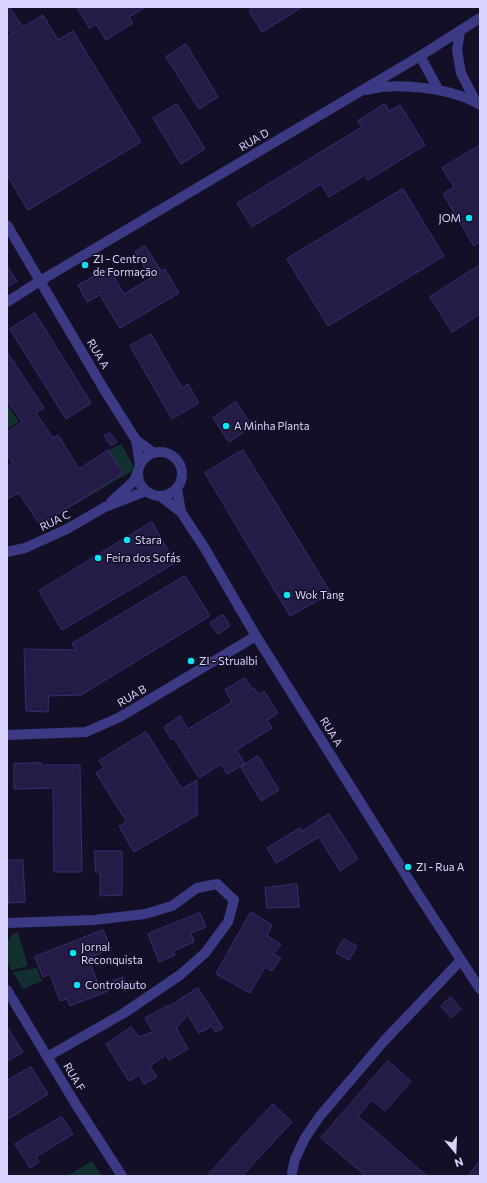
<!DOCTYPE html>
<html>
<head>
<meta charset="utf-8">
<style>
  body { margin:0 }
  #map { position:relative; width:487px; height:1183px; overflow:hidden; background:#130f26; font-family:Commissioner,sans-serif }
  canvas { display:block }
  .frame { position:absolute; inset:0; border:8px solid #d9d4ff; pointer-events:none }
  .north { position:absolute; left:435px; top:1131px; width:40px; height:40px; -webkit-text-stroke:3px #130f26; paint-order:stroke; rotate:161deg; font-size:11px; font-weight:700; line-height:16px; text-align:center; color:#d9d4ff }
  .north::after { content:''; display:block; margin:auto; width:14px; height:18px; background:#d9d4ff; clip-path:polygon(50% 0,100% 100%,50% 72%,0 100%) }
</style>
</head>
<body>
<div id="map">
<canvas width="487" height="1183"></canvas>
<div class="frame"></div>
<div class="north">N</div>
</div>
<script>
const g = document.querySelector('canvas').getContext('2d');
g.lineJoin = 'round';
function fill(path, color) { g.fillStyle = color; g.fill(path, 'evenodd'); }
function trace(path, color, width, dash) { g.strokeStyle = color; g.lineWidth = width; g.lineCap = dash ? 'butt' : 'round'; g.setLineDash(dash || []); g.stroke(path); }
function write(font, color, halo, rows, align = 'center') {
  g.font = font + ' Commissioner,sans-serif'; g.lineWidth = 3; g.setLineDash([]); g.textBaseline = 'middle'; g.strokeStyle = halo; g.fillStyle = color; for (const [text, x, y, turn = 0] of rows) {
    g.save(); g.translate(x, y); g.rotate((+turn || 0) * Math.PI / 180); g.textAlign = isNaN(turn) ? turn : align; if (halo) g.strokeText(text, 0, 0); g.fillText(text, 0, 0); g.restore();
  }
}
fill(new Path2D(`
  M7,404l12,18 -12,7z
  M121,444l12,21 1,4 -2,2 -92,54 83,-52 -15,-23z
  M18,932l10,34 -17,4c-6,-12 -9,-33 7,-38z
  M37,968l5,13 -19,8 -10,-17z
  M92,1161l10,15h-35z`), '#12302f');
const building = new Path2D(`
  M7,7h2l14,20 20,-12 15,25 15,-9 68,111 -113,68 -21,-35v-138l5,-3 -5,-7z
  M77,7h68l-16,10 4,6 -27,17 -10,-16 -6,4z
  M249,7h53l-40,25 -13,-21 2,-1z
  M186,44l32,53 -19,12 -33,-52z
  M177,104l28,45 -24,15 -28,-46z
  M385,104l4,7 11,-6 25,40 -57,35 -3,-5 -36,22 -8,-13 -69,43 -15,-24 125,-76 -4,-6z
  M480,145v97l-6,4 -31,-52 11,-7 -12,-19z
  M403,189l41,67 -116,70 -41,-67z
  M145,246l16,25 4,-2 14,24 -59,35 -20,-33 -13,7 -9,-17 31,-17 15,26 27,-16 -16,-26z
  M480,265v49l-28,18 -22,-35z
  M7,266l10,15 -10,6z
  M35,313l56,90 -25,16 -56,-90z
  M151,334l31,54 6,-4 11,19 -27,16 -42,-73z
  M7,352l37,56 -8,5 17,25 5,-3 21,34 29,-19 15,23 -83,52 -21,-32 -12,6v-32l6,-4 -6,-9v-22l15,-10 -15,-22z
  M236,402l16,24 -23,16 -16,-24z
  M110,433l7,9 -6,4 -7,-10z
  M243,450l88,143 -41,23 -85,-143z
  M152,522l23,41 -113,67 -23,-39z
  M185,576l25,40 -129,79 -32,1 -1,16 -22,-1 -2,-62 52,1 -4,-6z
  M223,615l7,11 -12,8 -8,-11z
  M245,678l7,11 2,-1 4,6 6,-3 14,22 -11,7 5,8 -36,22 9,14 -18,10 -6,-10 -22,14 -25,-40 -3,1 -7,-12 16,-11 8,13 44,-27 -7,-12z
  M146,732l36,57 15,-9v35l-63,37 -15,-26 8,-4 -31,-49 8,-5 -5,-7z
  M258,756l21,34 -18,11 -20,-34z
  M41,763v2h39l2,107h-28l-1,-84 -39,1v-25z
  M329,814l29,45 -18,12 -21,-34 -43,26 -9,-15 33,-20 2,3z
  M95,851h27v44l-22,1v-24h-4z
  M7,860h16l2,42 -16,1z
  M297,884l2,23 -32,1 -2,-20z
  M251,912l21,13 -5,11 14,8 -7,10 7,4 -9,13 -7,-4 -15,26 -34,-19z
  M200,913l6,14 -15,6 3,9 -21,9 2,4 -16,7 -11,-28z
  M103,930l8,19 -23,9 11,28 24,-9 3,7 -56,22 -3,-7 -7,2 -10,-27 -7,3 -8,-20z
  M344,939l13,7 -8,14 -13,-7z
  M198,988l25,40 -8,4 -3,-6 -13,7 -11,-18 -12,13 12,21 -19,11 -3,-5 -16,11 7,11 -13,7 -5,-9 -10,6 -23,-37 25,-17 8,10 14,-5 -8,-14 24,-13v1z
  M451,997l10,12 -10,9 -10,-12z
  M7,1027l16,25 -16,9z
  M388,1061l23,20 -26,30 -13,-11 -14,16 69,60h-61l-45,-38z
  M31,1067l17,27 -41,26v-39z
  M273,1104l19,18 -50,54h-35z
  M62,1117l11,17 -37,23 3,5 -9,6 -15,-24z
  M480,1161v15h-12z`);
fill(building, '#241b47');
trace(building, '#3b2d73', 1);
trace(new Path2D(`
  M460,31l-3,19 4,23 15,29
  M420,56l18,33
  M367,90c31,-8 86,-2 113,15
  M7,225l98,166 31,49 18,13
  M7,302l33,-21 380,-225 60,-38
  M136,440l4,25
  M138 474a22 22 0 1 1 44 0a22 22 0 1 1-44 0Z
  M177,489l4,23
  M160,496l21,16 23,35 52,89 160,255 64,98
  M111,502l23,-21 4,-10
  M7,552l18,-4 42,-19 38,-22 41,-16
  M7,735l79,-3 34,-15 136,-81
  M7,923l87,-3 51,-6 27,-8 25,-18 20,-4 17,16 -6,22 -23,31 -25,22 -56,38 -77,44
  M7,990l68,113 47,73
  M292,1173l3,-14 10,-21 15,-22 64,-75 77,-81`), '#3d3a85', 10);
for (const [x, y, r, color] of [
  [469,218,4,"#00e5ff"],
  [85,265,4,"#00e5ff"],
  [226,426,4,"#00e5ff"],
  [127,540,4,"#00e5ff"],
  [98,558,4,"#00e5ff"],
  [287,595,4,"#00e5ff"],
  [191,661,4,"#00e5ff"],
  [408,867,4,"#00e5ff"],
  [73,953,4,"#00e5ff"],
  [77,985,4,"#00e5ff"]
]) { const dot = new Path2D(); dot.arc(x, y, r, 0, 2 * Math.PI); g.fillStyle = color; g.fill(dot); trace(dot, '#130f26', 1.5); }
write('11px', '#d9d4ff', '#130f26', [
  ["RUA D",254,140,-31],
  ["RUA A",98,354,59],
  ["RUA C",55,521,-26],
  ["RUA B",132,696,-31],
  ["RUA A",331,732,58],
  ["RUA F",74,1077,59]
]);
write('11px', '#d9d4ff', '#130f26', [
  ["JOM",461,218,"right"],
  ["ZI - Centro",93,259],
  ["de Formação",93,272],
  ["A Minha Planta",234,426],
  ["Stara",135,540],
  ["Feira dos Sofás",106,558],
  ["Wok Tang",295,595],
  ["ZI - Strualbi",199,661],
  ["ZI - Rua A",416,867],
  ["Jornal",81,947],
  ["Reconquista",81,960],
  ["Controlauto",85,985]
], 'left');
</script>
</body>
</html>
